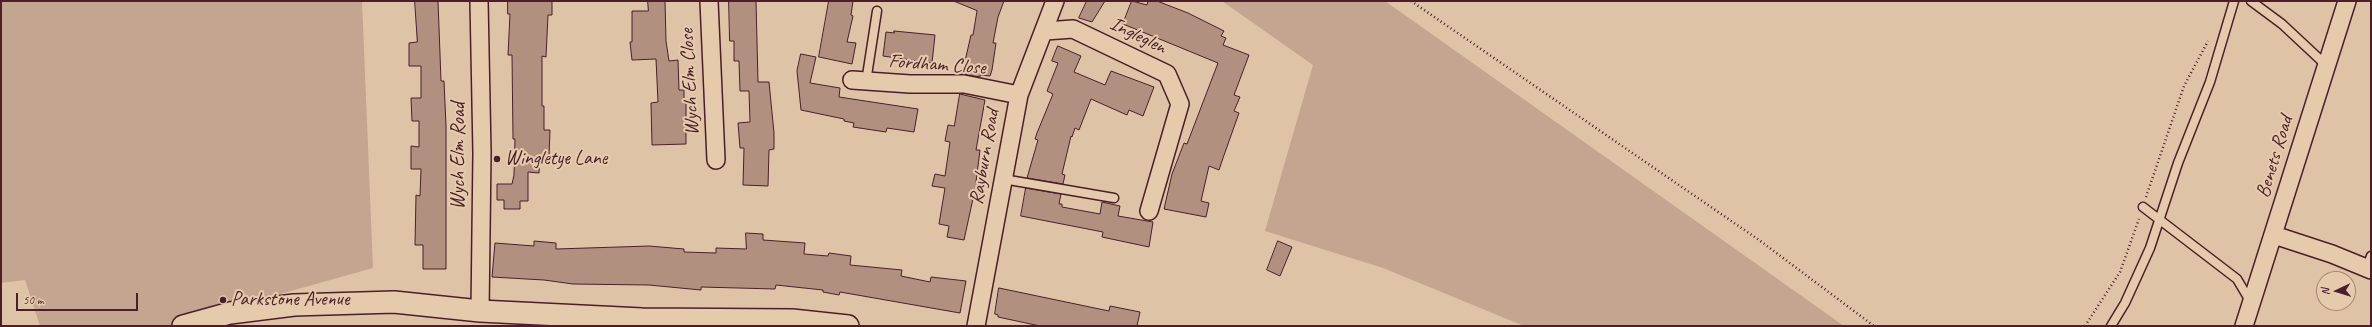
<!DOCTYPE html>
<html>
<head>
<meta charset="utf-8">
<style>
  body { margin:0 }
  #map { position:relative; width:2372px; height:327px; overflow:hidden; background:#dfc3a7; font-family:Caveat,sans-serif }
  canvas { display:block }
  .frame { position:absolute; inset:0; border:2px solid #4a1f2b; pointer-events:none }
  .north { position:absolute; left:2316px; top:271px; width:40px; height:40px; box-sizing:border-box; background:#e5caac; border:1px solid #a78678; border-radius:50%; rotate:266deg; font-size:11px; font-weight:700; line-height:16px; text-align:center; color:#4a1f2b }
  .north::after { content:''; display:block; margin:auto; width:14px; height:18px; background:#4a1f2b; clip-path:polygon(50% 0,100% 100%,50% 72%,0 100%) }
  .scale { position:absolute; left:16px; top:293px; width:122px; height:18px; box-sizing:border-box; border:2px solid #4a1f2b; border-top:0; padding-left:5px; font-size:12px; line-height:14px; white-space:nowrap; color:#4a1f2b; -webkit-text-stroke:3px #e5caac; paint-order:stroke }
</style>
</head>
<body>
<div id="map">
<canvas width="2372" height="327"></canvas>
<div class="frame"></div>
<div class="north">N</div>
<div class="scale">50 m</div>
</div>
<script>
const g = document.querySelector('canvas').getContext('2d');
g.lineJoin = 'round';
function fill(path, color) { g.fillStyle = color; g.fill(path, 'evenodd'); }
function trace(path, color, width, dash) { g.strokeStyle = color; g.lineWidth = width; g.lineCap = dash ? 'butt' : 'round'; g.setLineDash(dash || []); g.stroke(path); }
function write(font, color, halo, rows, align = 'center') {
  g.font = font + ' Caveat,sans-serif'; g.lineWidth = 4; g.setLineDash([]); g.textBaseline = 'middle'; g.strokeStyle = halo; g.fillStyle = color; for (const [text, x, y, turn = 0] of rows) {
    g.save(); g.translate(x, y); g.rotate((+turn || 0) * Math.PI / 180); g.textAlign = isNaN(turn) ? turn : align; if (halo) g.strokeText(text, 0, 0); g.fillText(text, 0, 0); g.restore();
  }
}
fill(new Path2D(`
  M1,1h361l11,267 -207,58h-126l-15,-46 -24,3z
  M1222,1h163l459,325h-320l-141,-58 -118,-37 48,-166z`), '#c3a590');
const building = new Path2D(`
  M415,1h23l3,80h3l2,45v143h-23v-24h-8l1,-50 4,1 1,-27h-10v-23l8,1v-26h-7l-1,-23h10v-32h-12v-23l8,-1z
  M508,1h44v14h-4l-2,42 -4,-1v50h2v24h6l-1,26h-9l-1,17 -11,-1v29h-8v8h-16v-9h-7v-16h15l2,-9 1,-36h-2l-1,-84h-4l2,-41h-2z
  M648,1h17l1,40 3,20 9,-1 1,30h5v12h2v42l-34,1 -1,-42 7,-1 -2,-43 -24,1 -2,-18h2v-31h16z
  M729,1h27l2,81h11l5,51v16l-5,1 -1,36 -25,-1 1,-37h-4l-2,-25 12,-1 -1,-31h-9l-1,-30h-5v-20h-4z
  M829,1h24l-2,14 2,1 -6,26 9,1 -4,21 -33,-7z
  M954,1h50l-6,16 -5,26h3l-4,27 -2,6 -10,-1v2l-18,-3 9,-39h2l4,-24z
  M1087,1h18l-13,21 -13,-4z
  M1132,1l15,4 1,-4h9l31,12 36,18 -3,5 5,2 -3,7 26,10 -15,40 6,2 -6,14 5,2 -16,45 -4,12 -10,-4 -8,35 8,2 -3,14 -42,-8 8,-35 12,-31 3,1 31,-81 -95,-39z
  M894,31l41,4 -3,28 -49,-7 3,-24 8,1z
  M1058,46l23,10 -7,16 31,13 6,-14 43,16 -11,29 -14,-6 -2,5 -36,-16 -12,31 -4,-2 -3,9 -1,-1 -9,38 3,1 -2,9 -36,-6 11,-38 -3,-1 2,-6 16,-39 -6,-3 11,-28 -6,-2z
  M801,54l15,3 -6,26 30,5 -1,9 79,12 -4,23 -27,-4 -1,4 -33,-5 1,-4 -10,-2v-2l-43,-9 -4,-39z
  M960,94l25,6 -9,50h4l-4,32 5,1 -2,12 -5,-1 -10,46 -17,-3 2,-11 -10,-2 6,-36 -13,-2 3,-12 10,2 5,-34 -5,-1 3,-16 6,1z
  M1026,188l35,6 -2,10h3v3l38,7 2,-12 18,4 -2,10 35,6 -4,25 -47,-10 1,-5 -82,-16z
  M746,233l17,1v6l42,3 -1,11 24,2 1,-3 22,3 -1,9 52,5 -1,6 29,6 1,-5 35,4 -6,32 -120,-21 -1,3 -16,-3v-2l-47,-5 -1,4 -74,-2v3l-52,-5 -76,-1 -29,-4 -52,-3 3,-34 39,3v-5l22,2v6l93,-3 35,3v3l32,1v-5l30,1z
  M1278,241l14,6 -12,29 -13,-6z
  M999,288l110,23 1,-5 30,6 -3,14h-97l-42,-9v-2l-3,-1z`);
fill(building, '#b19080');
trace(building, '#4a1f2b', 1);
const service = new Path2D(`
  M2251,1l31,23 45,42
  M866,82l11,-71
  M1003,179l111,19
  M2143,207l94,72 13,22
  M2367,267l4,-11
  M2111,326l14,-23 25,-55 28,-85 32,-81 24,-81`);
const minor = new Path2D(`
  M479,1l3,152 -2,158
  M709,1l7,159
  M1045,31l28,-2 94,45 13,30 -31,107
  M852,80l58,4h54l55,11
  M2274,235l58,19 39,16
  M976,326l43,-231 36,-94
  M2244,326l103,-325`);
const tertiary = new Path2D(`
  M183,326l47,-13 64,-8 100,-3 86,9 162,8 150,1 56,6`);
trace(service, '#4a1f2b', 11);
trace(minor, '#4a1f2b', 20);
trace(tertiary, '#4a1f2b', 24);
trace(new Path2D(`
  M1411,1l348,239 115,86
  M2146,197l38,-111 24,-45
  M2085,326l35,-54 19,-53`), '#4a1f2b', 2.5, [1, 3]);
trace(service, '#e5caac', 8);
trace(minor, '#e5caac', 17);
trace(tertiary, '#e5caac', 21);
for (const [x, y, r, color] of [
  [497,159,4,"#4a1f2b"],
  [223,300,4,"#4a1f2b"]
]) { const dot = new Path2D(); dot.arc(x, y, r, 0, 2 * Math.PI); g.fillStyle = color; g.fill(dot); trace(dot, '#e5caac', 1.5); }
write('20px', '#4a1f2b', '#e5caac', [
  ["Ingleglen",1138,36,26],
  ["Fordham Close",937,65,4],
  ["Wych Elm Close",690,82,-93],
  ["Wych Elm Road",459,156,-90],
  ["Rayburn Road",985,157,-80],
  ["Benets Road",2275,157,-73]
]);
write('20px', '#4a1f2b', '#e5caac', [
  ["Wingletye Lane",505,159],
  ["Parkstone Avenue",231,300]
], 'left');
</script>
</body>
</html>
